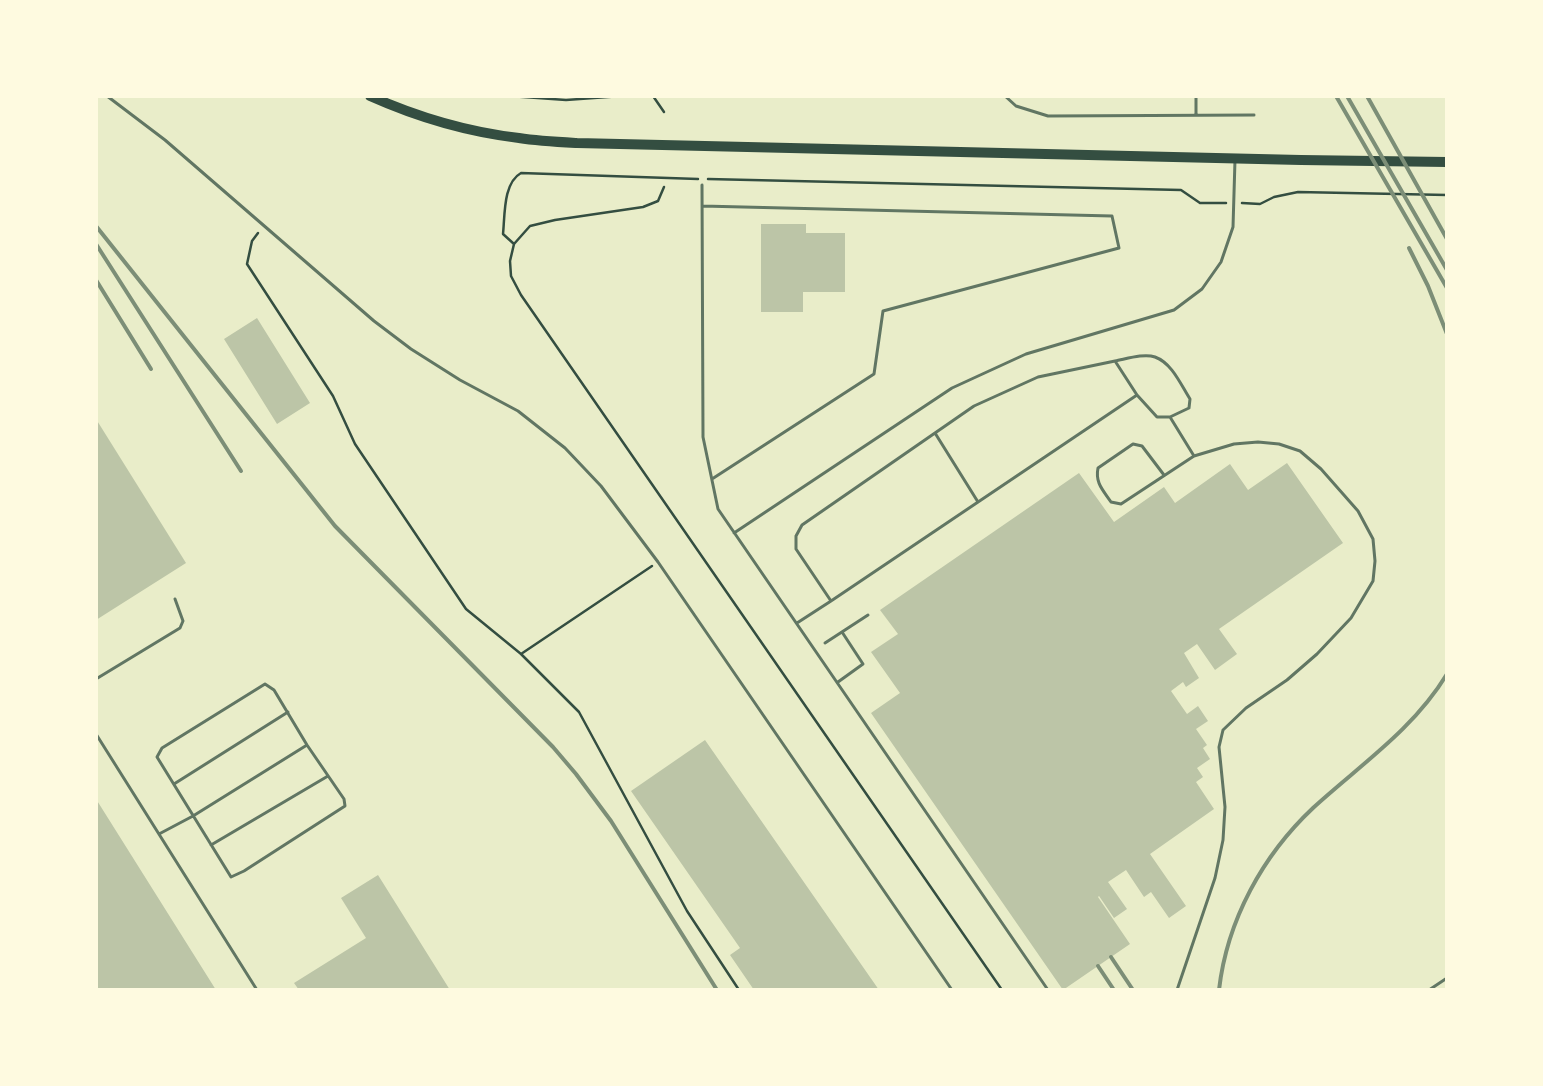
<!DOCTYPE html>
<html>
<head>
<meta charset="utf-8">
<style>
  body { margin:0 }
  #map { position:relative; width:1543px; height:1086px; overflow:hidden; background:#e9edc9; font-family:Rubik,sans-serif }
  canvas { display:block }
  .frame { position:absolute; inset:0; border:98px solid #fefae0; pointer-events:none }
</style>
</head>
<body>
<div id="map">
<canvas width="1543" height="1086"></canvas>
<div class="frame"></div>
</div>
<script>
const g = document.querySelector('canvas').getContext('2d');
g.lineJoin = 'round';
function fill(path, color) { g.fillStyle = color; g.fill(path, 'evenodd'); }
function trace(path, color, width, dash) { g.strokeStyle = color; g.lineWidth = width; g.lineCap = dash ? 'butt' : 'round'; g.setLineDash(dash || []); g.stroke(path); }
fill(new Path2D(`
  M761,224h45v9h39v59h-42v20h-42z
  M257,318l53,85 -33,21 -53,-85z
  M96,419l90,144 -90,57z
  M1287,463l56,80 -124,86 18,25 -22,16 -18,-26 -13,9 15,25 -13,9 -3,-5 -12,9 16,23 11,-8 10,15 -12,8 11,16 -4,3 7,11 -13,9 6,9 -7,5 18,27 -64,45 36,52 -17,12 -18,-26 -7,5 -18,-27 -18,12 19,27 -13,9 -15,-22 -1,1 32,47 -67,46 -192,-277 29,-20 -29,-41 27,-18 -18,-24 199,-137 35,49 50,-35 11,16 55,-39 18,26z
  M705,740l174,250h-125l-24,-35 10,-7 -109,-157z
  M96,799l120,191h-120z
  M378,875l72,115h-151l-5,-7 72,-45 -25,-40z`), '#bcc5a7');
trace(new Path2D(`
  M509,96l57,4 56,-4
  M653,96l11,16
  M708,179l473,11 19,13h26
  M664,187l-6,14 -15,6 -88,13 -25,6 -16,18 -4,17 1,15 10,19 481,695
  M1242,203l18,1 14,-7 24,-5 149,3
  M258,233l-6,8 -5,23 86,132 22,48 111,165 55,45 58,58 108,199 52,79
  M514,244l-11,-10c2,-19 0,-51 18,-61l177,6
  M521,654l131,-88`), '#344e41', 2.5);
trace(new Path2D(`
  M107,96l58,44 209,181 37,28 49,31 58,31 47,37 36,38 57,76 294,428
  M1005,96l11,10 32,10 206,-1
  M1196,96v19
  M1447,96v1
  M702,185l1,252 15,72 330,481
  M702,206l410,10 7,32 -236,63 -9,63 -162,105
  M1115,361c11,-2 29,-8 40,-4 17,6 26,28 35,42l-1,9 -19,9h-13l-20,-22
  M935,433l43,69
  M1164,475l-22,-29 -9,-2 -35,24c-3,15 5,22 13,34l10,2 73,-48 -24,-39
  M734,533l218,-145 74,-34 148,-44 28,-21 19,-27 12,-35 2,-67
  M797,623l34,-22 306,-206 -22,-34 -77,16 -64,29 -172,119 -6,11v13l35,52
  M825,643l43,-28
  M96,679l84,-51 3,-7 -8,-22
  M838,682l25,-18 -21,-32
  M265,684l9,6 33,55 37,54 1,7 -101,65 -13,6 -74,-120 5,-9z
  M96,734l161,256
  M174,784l114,-72
  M159,834l34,-18 114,-71
  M211,845l117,-69
  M1177,990l38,-112 8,-38 2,-33 -6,-60 4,-17 23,-22 41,-28 30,-26 34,-36 22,-37 2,-20 -2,-22 -15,-28 -37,-42 -21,-18 -21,-7 -21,-2 -24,2 -40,12
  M1429,990l18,-12`), '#617663', 3);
trace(new Path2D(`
  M370,96c47,21 98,36 149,42 19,3 39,4 58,5l724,17 146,2`), '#344e41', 10);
trace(new Path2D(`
  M1336,96l111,192
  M1347,96l100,174
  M1367,96l80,143
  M96,226l239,300 218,221 23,27 35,47 106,169
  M96,244l145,227
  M1409,248l19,38 19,48
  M96,280l55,89
  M1111,957l22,33
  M1098,966l16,24
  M1219,990c8,-70 44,-135 94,-182 47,-43 100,-78 134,-134`), '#7c8e77', 4);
</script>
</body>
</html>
